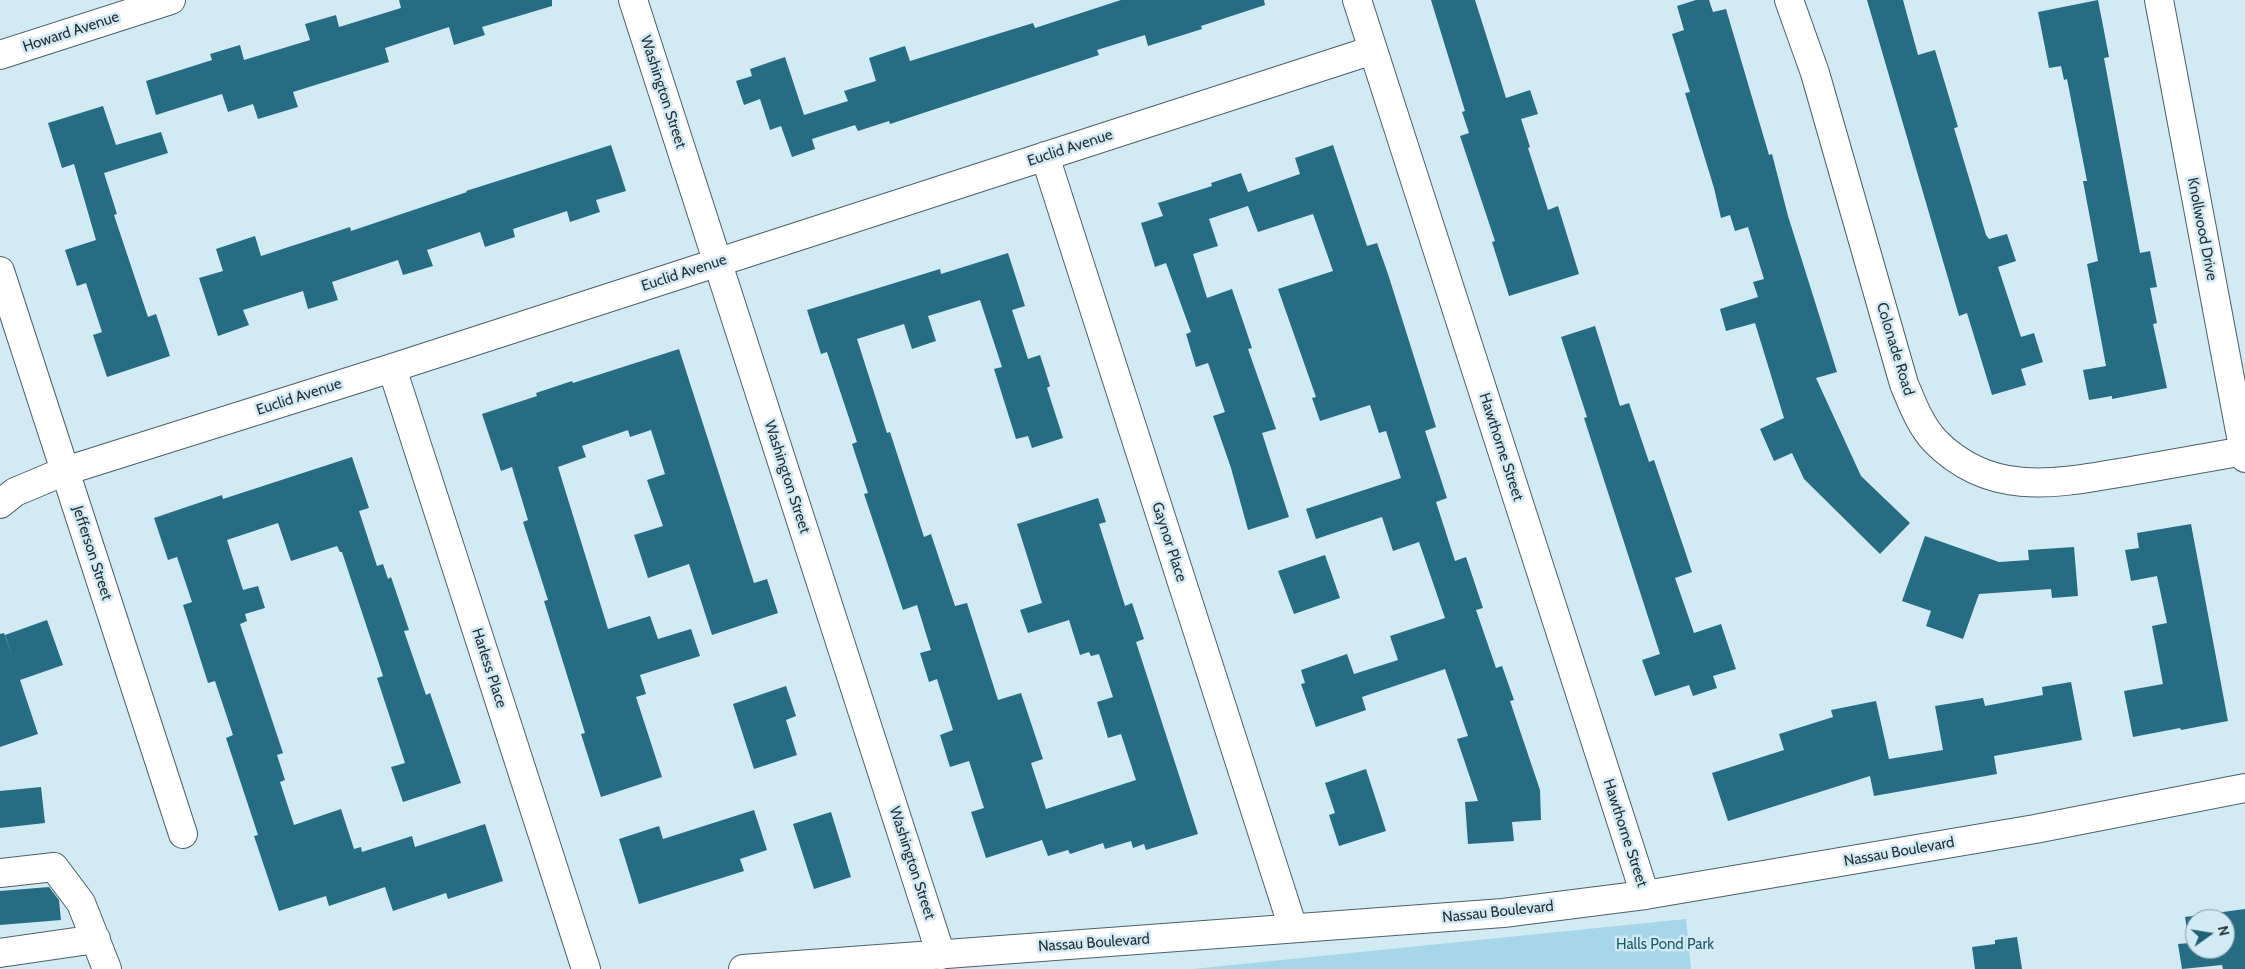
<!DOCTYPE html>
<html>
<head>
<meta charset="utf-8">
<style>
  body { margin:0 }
  #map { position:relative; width:2245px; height:969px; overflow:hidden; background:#d1eaf4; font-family:Cabin,sans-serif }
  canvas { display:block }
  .north { position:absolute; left:2185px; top:909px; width:50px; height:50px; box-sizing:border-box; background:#d1eaf4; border:1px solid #8da0a8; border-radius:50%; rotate:77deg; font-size:14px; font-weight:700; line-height:20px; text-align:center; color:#283236 }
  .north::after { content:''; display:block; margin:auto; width:18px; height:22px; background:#1f6075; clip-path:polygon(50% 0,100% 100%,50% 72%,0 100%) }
</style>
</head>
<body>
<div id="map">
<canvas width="2245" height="969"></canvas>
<div class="north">N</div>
</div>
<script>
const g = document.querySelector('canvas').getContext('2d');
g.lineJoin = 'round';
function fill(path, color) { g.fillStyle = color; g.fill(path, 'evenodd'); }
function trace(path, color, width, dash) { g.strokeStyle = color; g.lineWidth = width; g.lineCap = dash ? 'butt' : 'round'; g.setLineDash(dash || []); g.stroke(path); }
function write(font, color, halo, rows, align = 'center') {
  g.font = font + ' Cabin,sans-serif'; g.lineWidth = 5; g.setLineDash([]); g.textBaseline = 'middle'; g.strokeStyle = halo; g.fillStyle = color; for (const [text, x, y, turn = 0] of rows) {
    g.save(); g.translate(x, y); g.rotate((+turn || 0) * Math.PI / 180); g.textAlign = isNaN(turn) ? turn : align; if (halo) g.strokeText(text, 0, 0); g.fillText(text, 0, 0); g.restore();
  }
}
fill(new Path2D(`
  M1686,919l5,50h-498z`), '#a7d6e8');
fill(new Path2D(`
  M399,0h153v6l-70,21 3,8 -31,10 -5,-18 -64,21 4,14 -96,30 5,15 -40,12 -5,-15 -25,8 -6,-18 -66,21 -10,-34 66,-21 -2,-6 30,-9 4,15 66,-20 -5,-16 31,-9 3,12 62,-19z
  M1121,0h143l1,5 -64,21 1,3 -54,17 -3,-11 -48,15 2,5 -209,69 -1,-3 -31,10 -3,-6 -43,14 3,10 -23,8 -11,-31 -11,4 -10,-31 -16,6 -8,-24 16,-5 -2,-7 35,-12 19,58 44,-14 -4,-10 32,-10 -7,-23 36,-12 5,15 123,-38 2,5z
  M1431,0h44l31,98 24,-8 8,24 -17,5 9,28 -2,1 20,62 10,-4 21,68 -70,22 -17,-54 3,-1 -35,-105 9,-3 -7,-21 3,-1z
  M1696,0h13l4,12 13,-3 43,146 3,-1 16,62 49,156 -21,6 45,98 49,47 -30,31 -76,-75 -12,-26 -18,8 -14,-32 24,-11 -29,-95 -29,8 -6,-22 38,-12 -5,-15 11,-3 -16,-52 -13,4 -5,-16 -9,3 -7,-30 -29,-95 5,-1 -18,-58 12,-4 -7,-24z
  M1867,0h36l15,55 17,-5 23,77 -4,1 32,107 3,4 18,-5 9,27 -18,6 23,70 13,-4 9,29 -22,7 5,16 -34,10 -25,-82 -8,3z
  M2098,0l11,57 -5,1 36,195 10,-2 7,36 -7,1 7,35 -4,1 14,64 -55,11v-3l-23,4 -6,-30 23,-4 -19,-102 11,-3 -15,-80h4l-20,-102 -3,1 -3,-14 -12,2 -11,-56z
  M103,106l13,39 45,-13 7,21 -64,20 13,41 -3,1 34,102 8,-3 14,42 -63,21 -14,-42 9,-3 -16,-49 -9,3 -12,-36 31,-10 -22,-76 -12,4 -14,-45z
  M611,145l15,46 -30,9 4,12 -30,10 -3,-11 -54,18 2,8 -30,10 -5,-15 -53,18 6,16 -30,9 -5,-15 -66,22 6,18 -30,9 -5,-18 -60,19 6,15 -31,11 -19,-58 24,-7 -7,-22 39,-13 6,20 89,-29 1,4 116,-39 -1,-1z
  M1333,145l34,101 10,-3 11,31 48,153 -11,4 22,67 -11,4 19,59 11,-4 17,51 -7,2 20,58 6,-2 12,34 -4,1 30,89 1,30 -29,2 2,19 -46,3 -3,-42 13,-1 -21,-62 11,-3 -23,-67 -83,28 4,13 -50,17 -15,-43 4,-1 -4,-13 46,-16 7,20 44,-14 -8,-24 55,-18 -26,-76 -26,9 -11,-34 -66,22 -10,-30 95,-31 -15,-47 -7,2 -9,-28 -50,16 -8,-23 4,-1 -38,-108 55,-18 -20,-57 -55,18 -10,-26 -39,13 9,27 -25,8 14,44 25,-9 20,59 -4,1 28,80 -14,4 27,84 -41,13 -17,-62 -18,-52 12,-4 -17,-49 -12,4 -10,-33 5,-2 -25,-69 -11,4 -14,-44 22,-7 -5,-13 54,-17 -1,-3 30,-10 7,19 52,-18 -5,-16z
  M1008,253l17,53 -13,4 16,49 12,-4 10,31 -3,2 16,50 -31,10 -4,-12 -12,3 -22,-70 8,-2 -22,-67 -52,16 8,25 -24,8 -8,-25 -47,15 30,94 3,-1 34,105 7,-3 24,72 12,-3 31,97 23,-7 22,66 -12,4 15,46 90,-29 -15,-46 -13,4 -11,-36 16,-5 -14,-43 -8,2 -2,-4 -9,3 -11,-35 -41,13 -8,-23 22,-7 -25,-79 81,-26 8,24 -7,2 26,82 7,-3 12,36 -8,3 62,192 -52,16 -2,-6 -11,4 -2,-7 -26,8 -2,-6 -33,11 -2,-4 -20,6 -6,-16 -56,18 -15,-46 13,-4 -15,-47 -19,6 -10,-32 13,-5 -16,-51 -8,3 -9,-29 11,-3 -14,-45 -14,5 -39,-116 4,-1 -16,-49 5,-2 -30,-90 -6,2 -14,-44 133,-41 1,5z
  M1595,326l25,80 9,-3 20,59 5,-2 38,112 -17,6 19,55 27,-9 15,45 -23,7 4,12 -24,8 -4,-11 -34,11 -13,-36 18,-6 -76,-236 3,-1 -26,-80z
  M679,349l75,234 13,-4 11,34 -66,22 -23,-71 -41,14 -14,-43 29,-9 -16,-46 18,-6 -14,-44 -21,7 -2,-7 -46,16 4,11 -28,10 50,162 42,-13 8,23 33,-10 9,27 -60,19 6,19 -10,3 26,80 -61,20 -20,-63 4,-1 -41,-132 4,-1 -25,-78 5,-2 -16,-53 -11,4 -19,-57 55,-18 -1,-3 36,-12 1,2z
  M352,457l17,51 -10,3 18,55 6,-2 5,15 3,-2 18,53 -5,1 22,64 4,-2 31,90 -58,19 -12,-35 14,-4 -28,-85 6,-2 -41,-124h-2l-3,-6 -46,15 -13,-38 -51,17 16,50 15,-4 7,22 -20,6 2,7 -7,3 43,129 -6,2 8,25 -5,2 14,43 47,-16 13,40 7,-2 1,5 50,-16 3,11 70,-23 18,57 -55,18 -2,-6 -53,18 -8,-24 -56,19 -3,-10 -47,15 -25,-75 4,-1 -32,-97 7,-3 -18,-54 -7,2 -25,-78 9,-3 -15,-45 -9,3 -14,-42 68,-23 1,4z
  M2191,524l37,197 -47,9 -1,-2 -47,9 -9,-46 39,-7 -11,-58 15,-3 -10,-47 -26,5 -6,-31 14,-2 -2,-15z
  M1925,536l74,26 30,-2 -1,-10 46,-3 4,49 -26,2 -1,-9 -72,5 -16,45 -37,-13 5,-15 -29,-10z
  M1325,555l15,43 -46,16 -16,-43z
  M47,620l16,45 -43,15 18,54 -38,13v-113l4,-1 9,25 -8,-23z
  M2071,682l11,58 -88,16 3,18 -123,22 -4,-20 -142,45 -16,-48 72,-23 -5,-16 54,-17 -2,-7 45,-9 13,58 54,-9 -8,-44 48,-8 2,8 58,-11 -1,-8z
  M786,686l10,30 -10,4 11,35 -43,14 -21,-65z
  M1366,769l20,62 -47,15 -10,-31 6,-2 -10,-30z
  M41,787l4,36 -45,5v-37z
  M754,810l13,40 -27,9 4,12 -105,33 -20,-65 40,-13 4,13z
  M831,812l20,65 -37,12 -21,-65z
  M49,887l10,13 2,20 -61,5v-34z
  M2245,909v60h-22l-1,-4 -40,4 -4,-25 11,-1 -4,-26zM2195,919h30v30h-30z
  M2017,937l5,32h-47l-3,-22 23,-3v-4z`), '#266c83');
const minor = new Path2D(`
  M633,0l308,955
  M1357,0l288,895
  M1789,0l26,73 89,311c8,19 16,41 31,57 57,58 124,42 196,30 38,-7 75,-13 113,-20
  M2159,0l86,458
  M0,55l171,-55
  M1045,156l248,772
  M0,271l183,563
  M392,368l194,601
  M0,504l15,-12 50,-21 327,-103 981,-318
  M0,873l54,-6 27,36 26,66
  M0,953l96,-14`);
const major = new Path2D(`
  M743,969l760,-56 142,-18 390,-66 210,-41`);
trace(minor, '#4a6068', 30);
trace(major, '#4a6068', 30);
trace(minor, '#fff', 28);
trace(major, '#fff', 28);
write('15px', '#283236', '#d1eaf4', [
  ["Howard Avenue",71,32,-18],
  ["Washington Street",663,92,72],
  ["Euclid Avenue",1070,148,-18],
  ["Knollwood Drive",2202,229,79],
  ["Euclid Avenue",684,273,-18],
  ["Colonade Road",1895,349,73],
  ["Euclid Avenue",299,397,-18],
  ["Hawthorne Street",1501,447,72],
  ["Washington Street",787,477,72],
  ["Gaynor Place",1169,542,72],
  ["Jefferson Street",92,553,72],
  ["Harless Place",489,668,72],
  ["Hawthorne Street",1625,833,72],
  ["Nassau Boulevard",1899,852,-10],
  ["Washington Street",912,863,72],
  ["Nassau Boulevard",1498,912,-6],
  ["Nassau Boulevard",1094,943,-4]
]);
write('15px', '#235a6c', '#d1eaf4', [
  ["Halls Pond Park",1665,945]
]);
</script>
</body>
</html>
